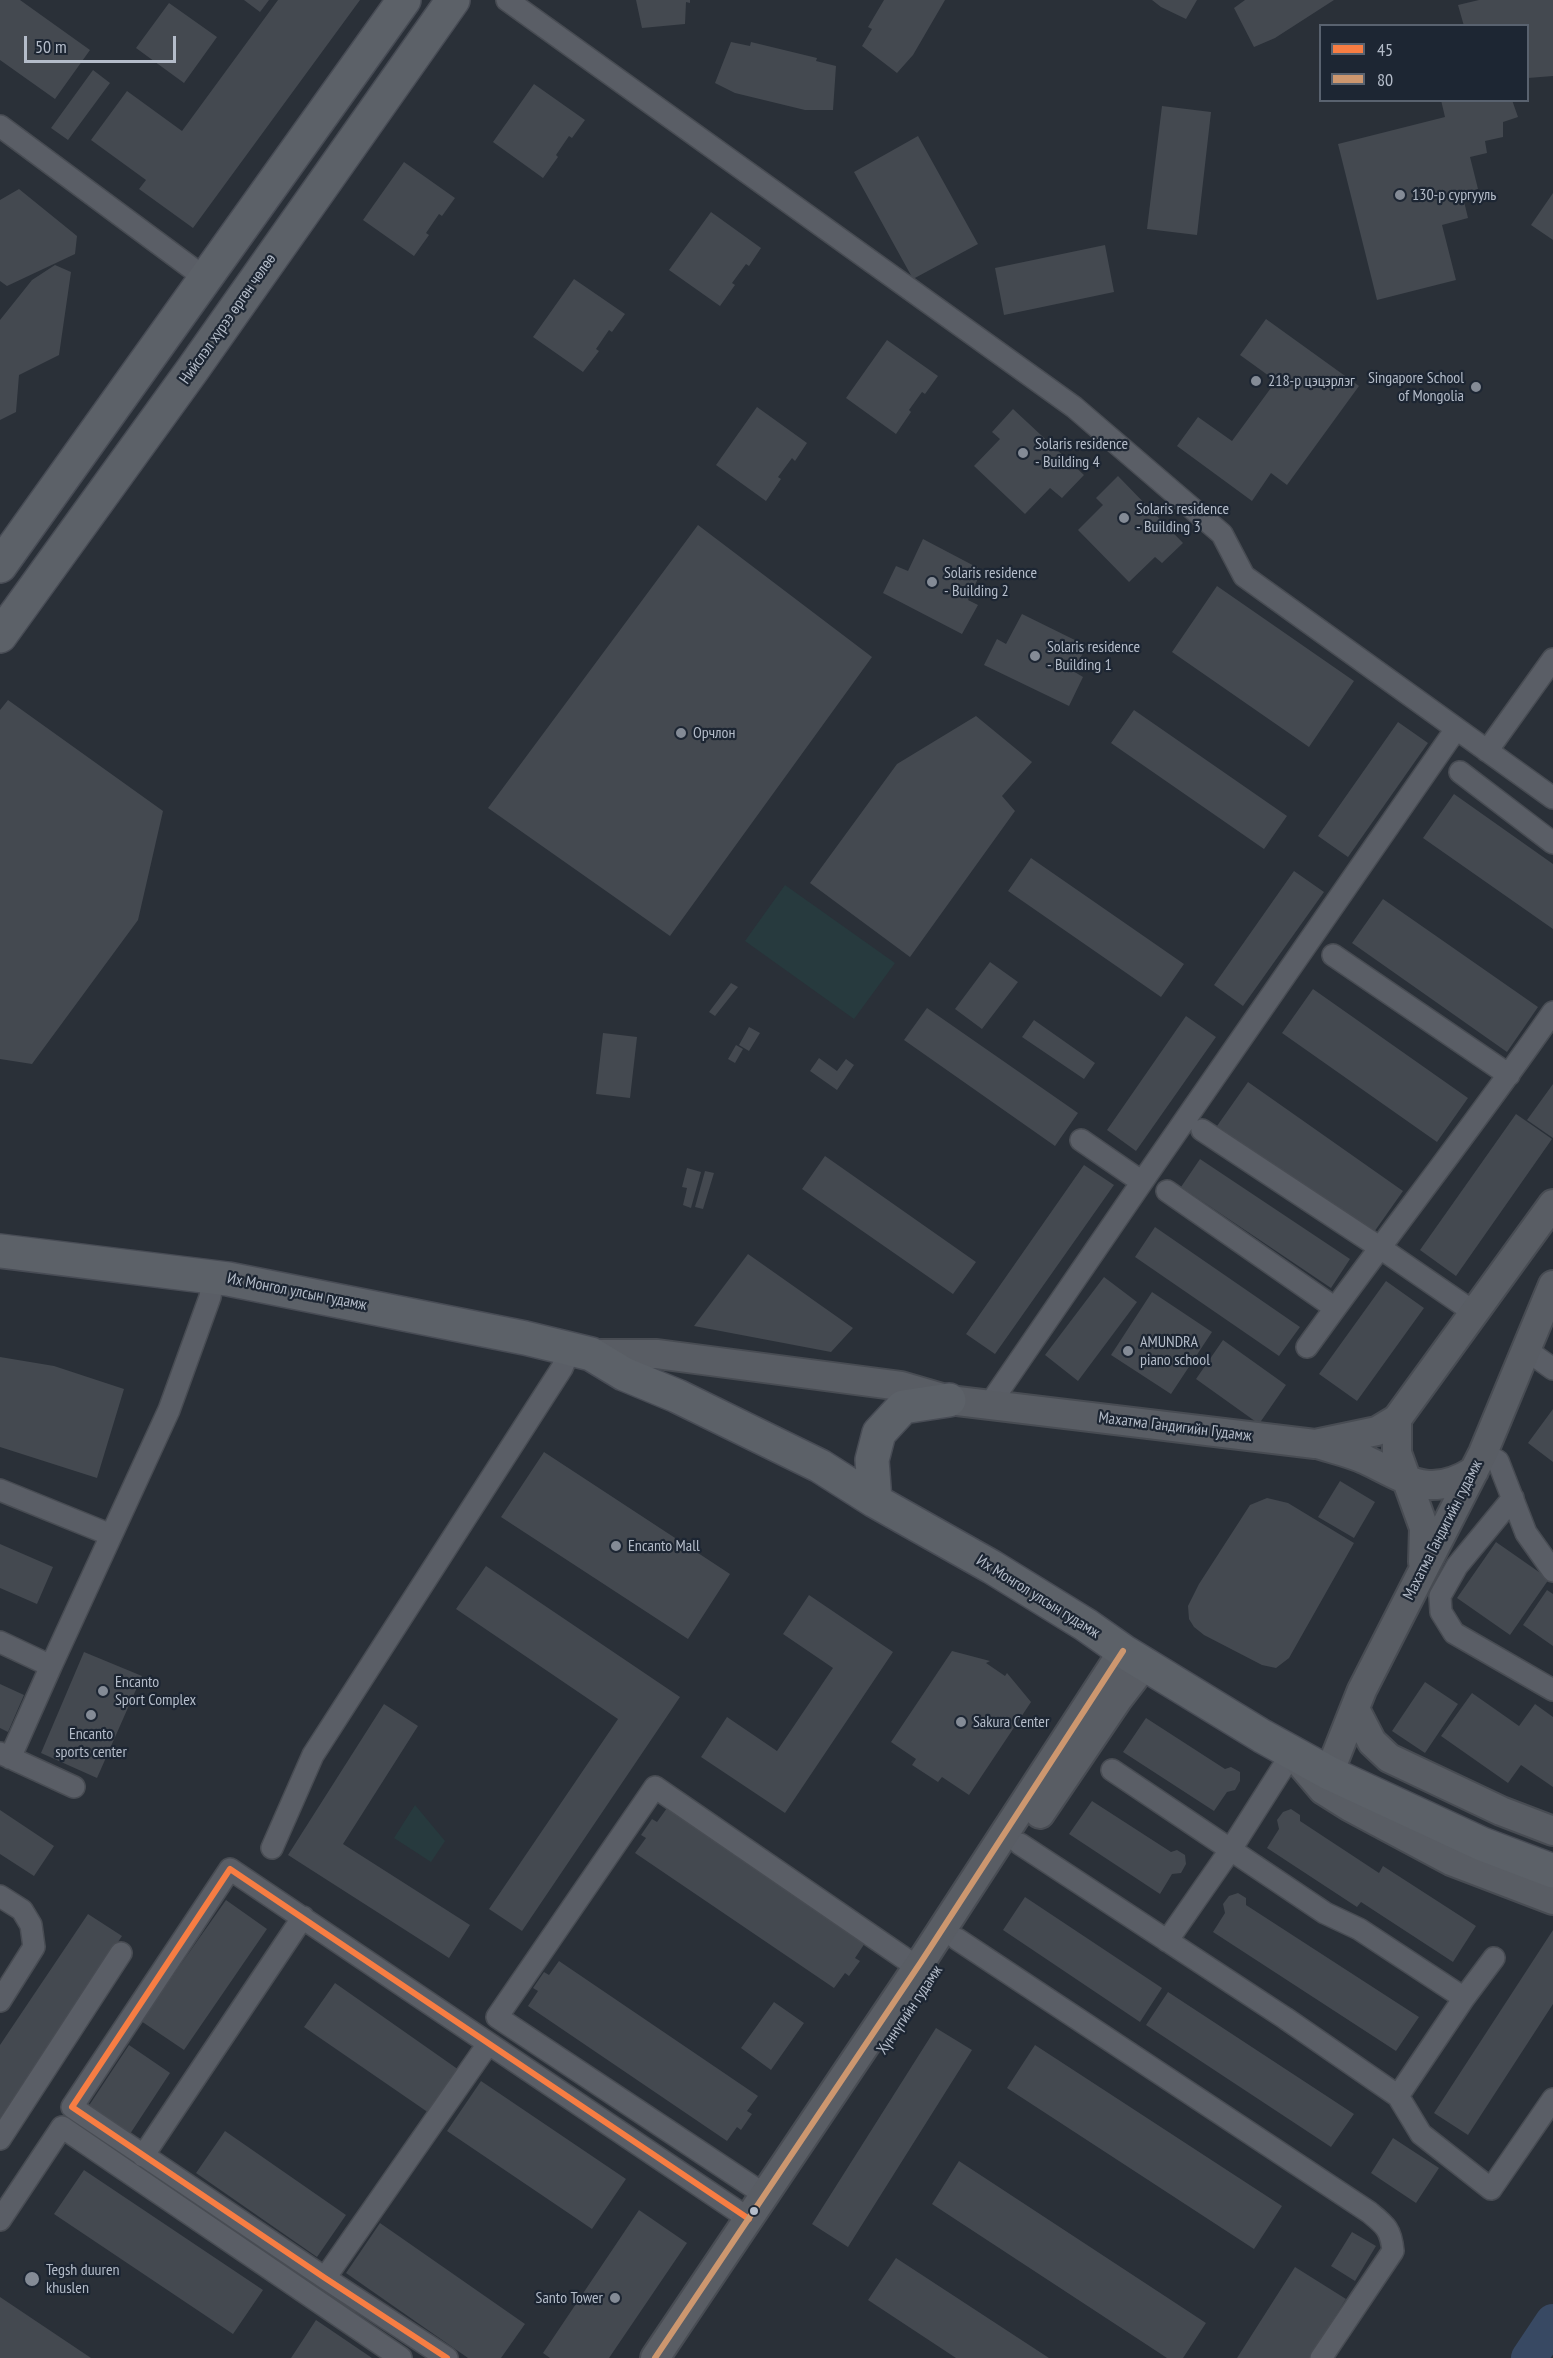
<!DOCTYPE html>
<html>
<head>
<meta charset="utf-8">
<style>
  body { margin:0 }
  #map { position:relative; width:1553px; height:2358px; overflow:hidden; background:#2a3038; font-family:"PT Sans Narrow",sans-serif }
  canvas { display:block }
  .legend { position:absolute; left:1319px; top:24px; width:210px; height:78px; box-sizing:border-box; background:#1d2633; border:2px solid #59626f; margin:0; padding:8px 10px; list-style:none; font-size:18px; color:#b4bcc9 }
  .legend li { display:flex; align-items:center; gap:12px; height:30px }
  .legend b { width:30px; border:2px solid #59626f }
  .scale { position:absolute; left:24px; top:36px; width:152px; height:27px; box-sizing:border-box; border:3px solid #b4bcc9; border-top:0; padding-left:8px; font-size:18px; line-height:21px; white-space:nowrap; color:#b4bcc9; -webkit-text-stroke:4px #1d2633; paint-order:stroke }
</style>
</head>
<body>
<div id="map">
<canvas width="1553" height="2358"></canvas>
<ul class="legend">
<li><b style="height:8px;background:#f77d43"></b>45</li>
<li><b style="height:8px;background:#cd976f"></b>80</li>
</ul>
<div class="scale">50 m</div>
</div>
<script>
const g = document.querySelector('canvas').getContext('2d');
g.lineJoin = 'round';
function fill(path, color) { g.fillStyle = color; g.fill(path, 'evenodd'); }
function trace(path, color, width, dash) { g.strokeStyle = color; g.lineWidth = width; g.lineCap = dash ? 'butt' : 'round'; g.setLineDash(dash || []); g.stroke(path); }
function write(font, color, halo, rows, align = 'center') {
  g.font = font + ' "PT Sans Narrow",sans-serif'; g.lineWidth = 4.5; g.setLineDash([]); g.textBaseline = 'middle'; g.strokeStyle = halo; g.fillStyle = color; for (const [text, x, y, turn = 0] of rows) {
    g.save(); g.translate(x, y); g.rotate((+turn || 0) * Math.PI / 180); g.textAlign = isNaN(turn) ? turn : align; if (halo) g.strokeText(text, 0, 0); g.fillText(text, 0, 0); g.restore();
  }
}
fill(new Path2D(`
  M785,885l110,78 -41,56 -109,-78z
  M415,1805l30,36 -14,21 -37,-24z`), '#273a3e');
trace(new Path2D(`
  M1529,2358l24,-36`), '#384963', 36);
fill(new Path2D(`
  M0,0h20l70,50 -35,49 -55,-39z
  M244,0h25l-9,12z
  M278,0h82l-167,228 -54,-39 7,-9 -55,-40 36,-49 55,40z
  M636,0h54v3l-4,-1 -1,22 -43,4z
  M884,0h61l-32,55 -16,18 -35,-27 10,-17 -4,-2z
  M1152,0h45l-11,19 -25,-12z
  M1245,0h89l-59,38 -21,9 -20,-39z
  M1479,0h74v76l-25,2v-52h-64l-6,-21z
  M169,3l48,34 -33,46 -48,-35z
  M731,42l19,4 1,-4 66,16 -1,3 20,5 -3,44h-28l-70,-17 -20,-10z
  M93,70l17,13 -42,57 -17,-12z
  M534,84l51,36 -13,18 -3,-2 -13,19 2,2 -15,21 -50,-36z
  M1441,100h71l6,17 -15,5v15l-18,4 2,12 -17,4 8,32 -16,4 6,25 -26,7 14,55 -79,20 -39,-156 107,-27z
  M1162,106l49,6 -14,123 -50,-6z
  M918,136l60,108 -65,35 -59,-107z
  M404,162l51,36 -13,18 -3,-2 -13,19 3,2 -15,21 -51,-36z
  M19,189l58,47 -2,18 -68,32 -7,-5v-81z
  M1553,193v47l-22,-15z
  M711,212l50,36 -12,18 -3,-2 -14,19 3,2 -15,21 -51,-36z
  M1105,245l9,47 -110,23 -9,-47z
  M55,265l16,7 -12,83 -40,20 -3,37 -16,8v-100l32,-40z
  M574,279l51,35 -13,18 -3,-2 -13,19 3,2 -16,21 -50,-35z
  M1266,319l93,67 -72,99 -16,-12 -19,28 -75,-55 21,-29 34,24 44,-60 -36,-26z
  M887,340l51,36 -13,18 -3,-2 -13,18 2,2 -15,22 -50,-36z
  M757,407l50,36 -12,18 -3,-3 -14,19 3,2 -15,22 -50,-36z
  M1013,409l71,66 -22,23 -12,-10 -25,26 -51,-48 26,-27 -8,-7z
  M1118,476l65,67 -21,20 -7,-6 -26,25 -51,-52 25,-25 -7,-7z
  M698,525l174,132 -202,279 -182,-128z
  M923,539l59,31 -14,30 10,5 -16,29 -79,-41 13,-27 12,5z
  M1217,586l137,95 -45,66 -137,-95z
  M1022,614l65,32 -14,25 10,6 -14,29 -85,-41 13,-26 9,5z
  M8,700l155,111 -25,109 -106,144 -32,-5v-349z
  M1134,710l153,106 -23,33 -153,-106z
  M976,716l56,46 -30,34 13,15 -105,146 -100,-74 87,-119z
  M1398,722l30,21 -80,114 -30,-21z
  M1454,794l99,70v65l-130,-91z
  M1031,858l153,106 -23,33 -153,-106z
  M1294,871l30,21 -81,114 -29,-21z
  M1383,899l155,108 -31,45 -155,-109z
  M990,962l28,20 -36,47 -27,-20z
  M731,983l7,4 -23,29 -6,-4z
  M1313,989l155,109 -31,44 -155,-109z
  M927,1008l151,105 -23,33 -151,-106z
  M1186,1016l30,21 -80,114 -29,-21z
  M1034,1020l61,43 -11,16 -62,-42z
  M749,1027l11,6 -11,18 -10,-6z
  M603,1033l34,4 -7,61 -34,-4z
  M736,1045l7,4 -8,14 -7,-4z
  M819,1058l18,13 9,-12 8,6 -17,25 -27,-19z
  M1248,1082l155,109 -31,44 -155,-109z
  M1553,1084v54l-26,-18z
  M1516,1114l36,25 -96,137 -36,-26z
  M825,1156l151,106 -23,32 -151,-105z
  M1200,1159l150,100 -19,29 -150,-101z
  M1084,1165l30,20 -119,169 -29,-20z
  M687,1168l14,4 -10,36 -8,-3 4,-17 -5,-1z
  M705,1171l9,2 -11,36 -8,-2z
  M1155,1227l145,100 -21,29 -144,-99z
  M748,1254l105,74 -22,24 -137,-26z
  M1104,1277l33,25 -59,79 -33,-26z
  M1386,1281l38,27 -67,93 -38,-27z
  M1152,1292l60,40 -41,62 -60,-39z
  M1223,1340l63,45 -27,39 -63,-45z
  M0,1357l54,9 70,23 -27,89 -97,-31z
  M1553,1409v53l-25,-19z
  M544,1452l186,122 -42,65 -187,-122z
  M1340,1481l35,21 -21,36 -36,-21z
  M1267,1498l21,5 66,40 -65,115 -13,10 -14,-3 -58,-30 -10,-8 -5,-8 -1,-13 11,-22 51,-79z
  M1496,1542l53,37 -39,56 -53,-37z
  M0,1544l53,23 -16,37 -37,-16z
  M486,1566l194,131 -158,234 -33,-22 129,-190 -162,-110z
  M1547,1590l6,4v52l-30,-21z
  M809,1595l84,57 -108,161 -84,-56 26,-40 50,34 56,-83 -50,-34z
  M952,1651l38,10 -4,2 19,13 2,-3 24,29 -62,93 -27,-18 -4,5 -26,-17 4,-6 -25,-17z
  M84,1652l58,24 -45,102 -56,-25z
  M1425,1682l33,22 -33,49 -33,-22z
  M0,1684l24,11 -16,37 -8,-4z
  M1472,1693l47,33 16,-22 18,13v70l-32,-22 -13,18 -67,-47z
  M384,1704l34,22 -75,118 127,81 -21,33 -161,-103z
  M1146,1718l79,51 6,-2 9,5v9l-5,9 -8,2 -13,19 -91,-59z
  M1092,1801l79,51 6,-2 8,5 1,9 -5,9 -9,1 -12,20 -91,-60z
  M667,1808l198,135 -10,15 5,3 -11,15 -4,-3 -11,15 -199,-135 11,-15 -5,-3 11,-16 5,3z
  M1291,1809l9,6v6l79,52 4,-7 93,60 -23,36 -92,-60 -4,5 -90,-59 12,-19 -2,-9 6,-8z
  M0,1810l54,36 -20,30 -34,-22z
  M1238,1893l8,5v7l173,112 -23,34 -183,-119 12,-19 -2,-9 6,-8z
  M1025,1897l137,91 -22,34 -137,-92z
  M226,1900l41,29 -83,121 -43,-29z
  M88,1914l34,22 -122,182v-73z
  M1553,1930v74l-85,131 -34,-22z
  M559,1961l199,135 -11,15 5,3 -11,16 -4,-3 -10,14 -199,-135 10,-15 -5,-3 11,-16 5,3z
  M335,1983l124,87 -30,43 -125,-86z
  M1168,1992l186,122 -23,33 -185,-122z
  M774,2002l30,21 -33,47 -30,-22z
  M936,2028l36,22 -124,197 -36,-23z
  M129,2045l41,28 -40,61 -42,-27z
  M1035,2045l247,161 -28,43 -247,-161z
  M481,2081l145,98 -34,50 -145,-98z
  M225,2131l121,84 -29,42 -121,-84z
  M1393,2138l46,30 -23,35 -45,-30z
  M959,2161l247,162 -23,35h-16l-235,-154z
  M84,2170l179,120 -30,44 -179,-120z
  M639,2210l48,33 -78,115h-59l-7,-5z
  M380,2223l145,101 -24,34h-33l-122,-85z
  M1352,2232l24,14 -21,35 -24,-15z
  M896,2258l153,100h-93l-88,-58z
  M1295,2267l51,32 -37,59h-72z
  M0,2297l91,61h-91z
  M316,2320l56,38h-81z`), '#444950');
const street = new Path2D(`
  M507,0l567,407 148,127 22,42 309,222
  M0,126l205,152
  M1487,751l66,-92
  M1460,772l93,71
  M1333,955l176,120
  M1202,1130l177,117 96,66
  M1142,1182l314,-453
  M1167,1191l168,117
  M1307,1347c81,-113 167,-221 246,-335
  M1525,1349l28,20
  M989,1405l153,-223 -61,-42
  M1483,1453l15,8 28,72 27,38
  M0,1490l111,45
  M1513,1498l-56,68 -17,30 1,16 13,21 99,57
  M0,1642l51,24 118,-256 41,-113 3,-21
  M0,1753l74,34
  M10,1758l41,-92
  M1112,1770l213,143 34,16 105,69
  M1020,1844l265,174 113,78 23,38 70,55 62,-90
  M272,1848l41,-93 249,-387 8,-19
  M0,1896l22,14 9,15 3,22 -34,54
  M957,1939l412,273c16,13 22,17 24,39l-72,107
  M1167,1941l64,-92 61,-96
  M1398,2096l66,-98 30,-40
  M0,2139l121,-186
  M143,2156l160,-239
  M765,2195l-268,-178 158,-230 262,180
  M0,2220l62,-93 339,231
  M325,2278l163,-234
  M447,2358l-122,-80 -253,-171 158,-238 519,350`);
const secondary = new Path2D(`
  M591,1354h66l244,32 48,14 366,44 62,-13 20,-12 156,-215
  M1397,1419v34l27,75 -1,34
  M1317,1444c16,5 34,9 49,16 42,20 63,39 108,11
  M1355,1709l17,33 17,16 112,53 52,20
  M1301,1764l22,26 27,17 101,54 102,39
  M1329,1773l33,-83 121,-237 70,-168
  M1040,1814l78,-115 27,-35
  M655,2358l266,-396 202,-311`);
const primary = new Path2D(`
  M0,566l404,-566
  M0,636l193,-267 260,-369
  M0,1251l228,28 297,59 66,16 33,20 53,22 143,70 55,35 117,66 94,58 37,26 139,85 67,37 153,71 71,27
  M875,1501l-3,-41 7,-27 24,-26 46,-7`);
trace(street, '#484c53', 24);
trace(secondary, '#484c53', 32);
trace(primary, '#484c55', 36);
trace(street, '#5a5e66', 21);
trace(secondary, '#595d64', 28);
trace(primary, '#5c6168', 33);
trace(new Path2D(`
  M447,2358l-122,-80 -253,-171 158,-238 519,350`), '#f77d43', 6);
trace(new Path2D(`
  M655,2358l266,-396 202,-311`), '#cd976f', 6);
for (const [x, y, r, color] of [
  [1400,195,6,"#848b96"],
  [1256,381,6,"#848b96"],
  [1476,387,6,"#848b96"],
  [1023,453,6,"#848b96"],
  [1124,518,6,"#848b96"],
  [932,582,6,"#848b96"],
  [1035,656,6,"#848b96"],
  [681,733,6,"#848b96"],
  [1128,1351,6,"#848b96"],
  [616,1546,6,"#848b96"],
  [103,1691,6,"#848b96"],
  [91,1715,6,"#848b96"],
  [961,1722,6,"#848b96"],
  [754,2211,5,"#b4bcc9"],
  [32,2279,8,"#848b96"],
  [615,2298,6,"#848b96"]
]) { const dot = new Path2D(); dot.arc(x, y, r, 0, 2 * Math.PI); g.fillStyle = color; g.fill(dot); trace(dot, '#1d2633', 2); }
write('16px', '#b4bcc9', '#1d2633', [
  ["130-р сургууль",1412,195],
  ["Singapore School",1464,378,"right"],
  ["of Mongolia",1464,396,"right"],
  ["218-р цэцэрлэг",1268,381],
  ["Solaris residence",1035,444],
  ["- Building 4",1035,462],
  ["Solaris residence",1136,509],
  ["- Building 3",1136,527],
  ["Solaris residence",944,573],
  ["- Building 2",944,591],
  ["Solaris residence",1047,647],
  ["- Building 1",1047,665],
  ["Орчлон",693,733],
  ["AMUNDRA",1140,1342],
  ["piano school",1140,1360],
  ["Encanto Mall",628,1546],
  ["Encanto",115,1682],
  ["Sport Complex",115,1700],
  ["Sakura Center",973,1722],
  ["Encanto",91,1734,"center"],
  ["sports center",91,1752,"center"],
  ["Tegsh duuren",46,2270],
  ["khuslen",46,2288],
  ["Santo Tower",603,2298,"right"]
], 'left');
write('16px', '#b4bcc9', '#1d2633', [
  ["Нийслэл хүрээ өргөн чөлөө",228,319,-55],
  ["Их Монгол улсын гудамж",297,1292,11],
  ["Махатма Гандигийн Гудамж",1175,1427,7],
  ["Махатма Гандигийн гудамж",1443,1530,-63],
  ["Их Монгол улсын гудамж",1038,1597,32],
  ["Хүннүгийн гудамж",910,2010,-56]
]);
</script>
</body>
</html>
